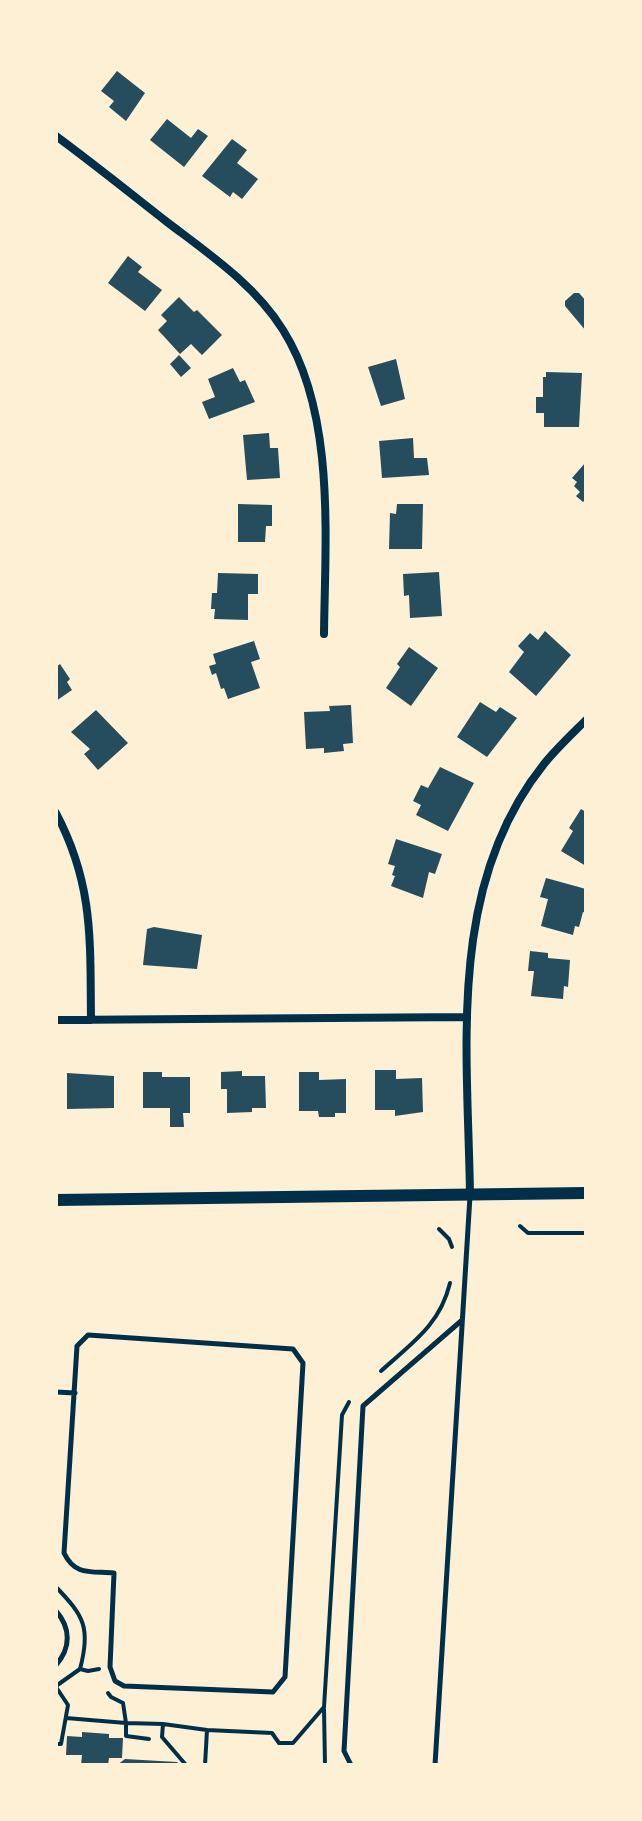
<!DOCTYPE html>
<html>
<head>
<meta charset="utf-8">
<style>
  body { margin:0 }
  #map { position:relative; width:642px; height:1821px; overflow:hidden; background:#fdf0d5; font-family:Poppins,sans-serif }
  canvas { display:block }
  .frame { position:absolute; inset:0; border:58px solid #fdf0d5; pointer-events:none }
</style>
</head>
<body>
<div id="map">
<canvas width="642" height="1821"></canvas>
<div class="frame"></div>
</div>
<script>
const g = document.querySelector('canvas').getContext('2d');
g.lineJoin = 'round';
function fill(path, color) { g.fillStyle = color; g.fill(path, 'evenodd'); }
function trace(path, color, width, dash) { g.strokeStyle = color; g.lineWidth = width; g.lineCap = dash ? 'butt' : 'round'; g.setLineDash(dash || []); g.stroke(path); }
fill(new Path2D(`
  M117,71l28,22 -19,28 -17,-14 5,-6 -13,-10z
  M167,119l24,19 7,-9 10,7 -24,31 -34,-27z
  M232,139l15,11 -10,13 21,16 -16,20 -9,-7 -3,5 -28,-21z
  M128,256l14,11 -4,5 24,18 -17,21 -37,-28z
  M574,293h5l7,8v30l-21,-25v-5z
  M179,297l15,15 3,-2 25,25 -20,20 -11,-11 -11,10 -22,-24 9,-9 -6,-6z
  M179,355l12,13 -10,9 -11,-13z
  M396,359l9,40 -24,7 -13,-39z
  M233,368l7,14 5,-2 10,22 -46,17 -7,-17 13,-5 -7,-18z
  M546,372l36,1 -3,54h-35v-14h-8v-16h7v-20h3z
  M269,433l1,15h8l2,30 -33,2 -4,-45z
  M413,438l1,20h13l2,17 -47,3 -3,-37z
  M586,462v37l-3,3 -7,-6 4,-4 -6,-6 3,-4 -5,-4z
  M238,504l34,1v21h-6l-1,16h-27z
  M397,504h26l-1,45h-33l1,-36 6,1z
  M439,572l3,44 -32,2 -1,-23 -5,1 -1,-22z
  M218,573l40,1v20h-10v26l-34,-1 1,-10h-4l1,-16h5z
  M545,631l26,24 -35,41 -27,-24 15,-20 -6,-6 12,-13 8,7z
  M254,641l6,18 -9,3 9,26 -32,11 -4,-11 -3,1 -5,-16 -4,2 -3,-9 7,-2 -3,-10z
  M409,647l29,21 -27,38 -25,-18 14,-21 -3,-3z
  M60,664l10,15 -3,3 5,8 -16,11v-34z
  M480,702l16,10 4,-5 17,11 -30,39 -30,-20z
  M351,705l2,38 -10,1 1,7 -20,2v-5l-18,1 -2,-37 26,-1 -1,-5z
  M96,710l32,33 -30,27 -14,-16 6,-5 -19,-17z
  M440,767l34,16 -26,48 -32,-16 5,-10 -8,-4 8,-16 7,3z
  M581,809l5,3v54l-25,-15 12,-20 -4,-3z
  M396,839l46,15 -7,20 -6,-2 -6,26 -32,-12 4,-10 -3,-1 3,-9 -7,-2z
  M546,878l40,11v24l-3,-1 -4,15 -4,-1 -2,9 -32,-9 7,-27 -8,-2z
  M154,927l48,8 -5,34 -54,-4 4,-36z
  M530,951l18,2v5l22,2 -2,27 -4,-1 -1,13 -32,-3 3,-25h-6z
  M375,1070h21v9l26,-1 1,34 -28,4v-6h-20z
  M242,1071v5h23l1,32h-14v4l-25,1v-24h-6v-17z
  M143,1072h19v5h28v36h-7l1,14h-14v-19h-27z
  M299,1072h20v8l27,-1v34h-11v4h-16l-1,-6h-19z
  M67,1073l47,3v32l-47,1z
  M82,1732l27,2v4h14l-1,20h-13l-1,7h-27l1,-10h-16l1,-19 15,1z
  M125,1759l52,3 3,3h-63z`), '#264d5e');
trace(new Path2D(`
  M520,1226l8,7h58
  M439,1229l10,10 3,8
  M381,1371c31,-28 59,-46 69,-88
  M56,1587c28,29 35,41 24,82l8,2 11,-2
  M56,1686l24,-17
  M56,1687l12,18 -7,39h-5
  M324,1709l1,56
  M66,1718l60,5 -3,-20 -12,-6 -3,-4
  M149,1739l-23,-3v-13l37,1
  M186,1765l-24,-28 1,-13 44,6
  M205,1765l2,-35 65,3 7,10h14l31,-36 18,-292 7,-13`), '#003049', 4);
trace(new Path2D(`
  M88,1335l205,14 10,14 -18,314 -12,15 -149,-6 -9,-5 -5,-14 4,-94c-23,-2 -39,3 -50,-20l13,-207z
  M56,1392l19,1
  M56,1611c15,17 15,37 0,54
  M351,1765l-7,-14 19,-345 98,-85
  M435,1765l35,-569`), '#003049', 5);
trace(new Path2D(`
  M56,136c38,28 74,57 111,86 42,32 88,63 116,108 53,84 42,209 41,304
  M56,813c38,72 34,128 35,207
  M56,1020l411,-3
  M470,1195c-2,-145 -24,-309 74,-431 12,-15 28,-30 42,-44`), '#003049', 8);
trace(new Path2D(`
  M56,1200l530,-7`), '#003049', 12);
</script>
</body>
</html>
